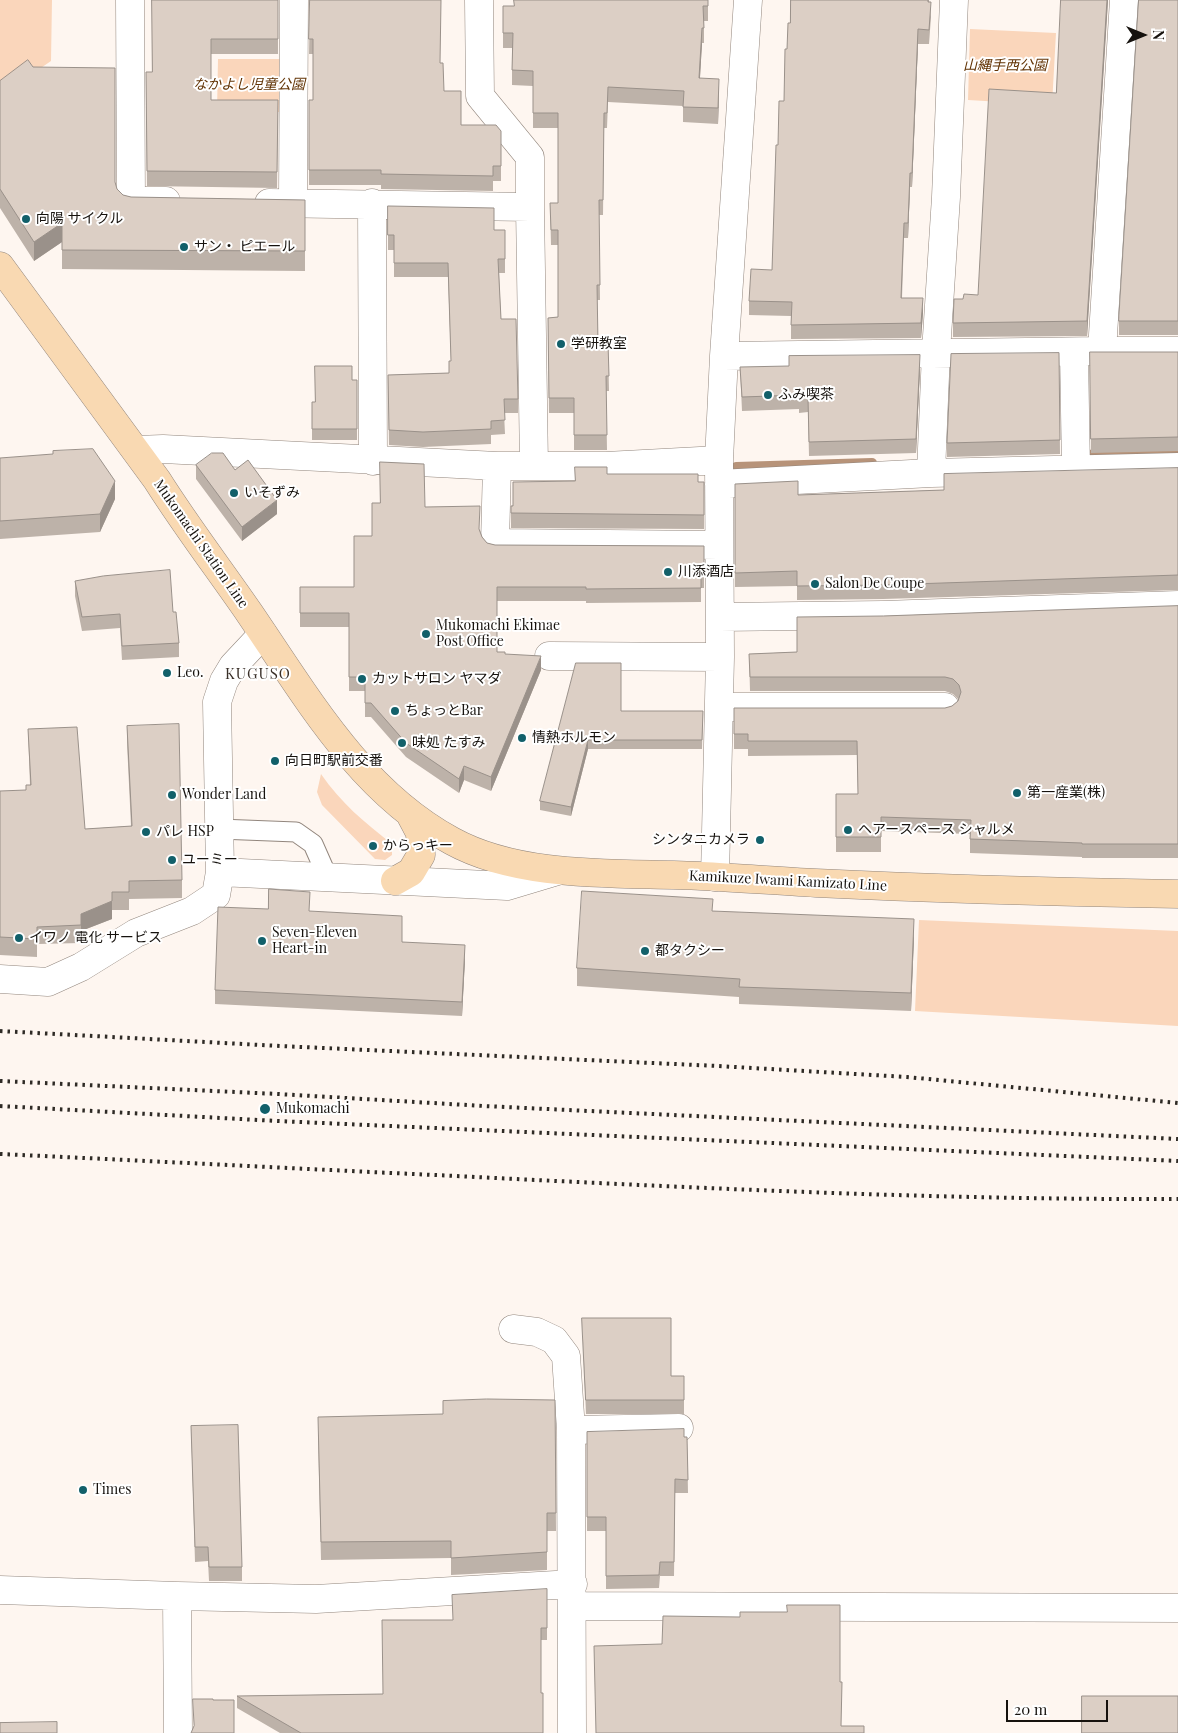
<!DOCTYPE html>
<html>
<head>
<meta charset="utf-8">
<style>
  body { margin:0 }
  #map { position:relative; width:1178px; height:1733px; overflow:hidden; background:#fef6f0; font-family:"Playfair Display",serif }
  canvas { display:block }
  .north { position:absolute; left:1118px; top:10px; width:50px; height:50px; -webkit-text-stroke:4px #fff; paint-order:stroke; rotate:90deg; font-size:14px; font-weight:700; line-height:20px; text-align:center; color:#16120e }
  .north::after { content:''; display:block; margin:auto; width:18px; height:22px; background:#16120e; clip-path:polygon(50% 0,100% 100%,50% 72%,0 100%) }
  .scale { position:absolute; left:1006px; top:1700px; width:102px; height:22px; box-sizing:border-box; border:2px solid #16120e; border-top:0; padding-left:6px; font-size:15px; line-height:18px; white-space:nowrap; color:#16120e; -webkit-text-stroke:4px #fff; paint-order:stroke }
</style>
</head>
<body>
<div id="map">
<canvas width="1178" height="1733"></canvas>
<div class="north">N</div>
<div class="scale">20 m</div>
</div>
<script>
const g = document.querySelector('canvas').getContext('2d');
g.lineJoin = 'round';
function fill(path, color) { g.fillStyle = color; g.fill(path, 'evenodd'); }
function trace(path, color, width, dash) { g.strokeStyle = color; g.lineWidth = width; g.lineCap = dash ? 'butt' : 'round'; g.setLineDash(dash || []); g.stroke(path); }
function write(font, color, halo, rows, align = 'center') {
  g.font = font + ' "Playfair Display","Noto Sans JP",serif'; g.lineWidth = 4; g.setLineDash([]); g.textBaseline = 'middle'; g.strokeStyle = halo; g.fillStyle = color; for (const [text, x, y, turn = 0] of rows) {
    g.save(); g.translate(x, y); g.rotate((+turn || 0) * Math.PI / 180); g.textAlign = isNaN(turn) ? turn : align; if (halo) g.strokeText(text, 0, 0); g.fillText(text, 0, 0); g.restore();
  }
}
fill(new Path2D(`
  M0,0h52l-1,61 -51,35z
  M970,29l86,4 -4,72 -84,-5z
  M218,59h63v53h-64z
  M321,774c20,29 43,48 71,70v11l-7,5 -10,-1 -53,-54 -5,-13z
  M919,920l259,11v95l-263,-15z`), '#fad6bb');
trace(new Path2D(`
  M1077,455l101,-2
  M736,467l136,-4`), '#b79379', 10);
const service = new Path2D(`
  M219,829l77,3 17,12 15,34`);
const minor = new Path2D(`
  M130,0l1,201h35
  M269,203l261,4v-50l-50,-61 -1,-96
  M293,203l1,-203
  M372,203l1,258
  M530,207l4,259
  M1102,351l22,-351
  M1074,352l2,118
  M724,356l378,-5h76
  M136,450l27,-1 334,17h109l113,-6
  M497,466l-2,77 224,2
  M931,473l5,-121 10,-155 8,-197
  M719,484l212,-11 247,-6
  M720,617l163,-2 295,-10
  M263,634l-30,32 -9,15 -7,21 3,170 287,14 50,-15
  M549,656l171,1
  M720,707h225
  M715,877l5,-220 -1,-197 5,-104 24,-356
  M0,979l48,3 33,-15 55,-34 56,-22 24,-16 4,-23
  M513,1329l24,3 17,8 12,16 5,74 1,303
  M571,1430l108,-2
  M0,1590l177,6 139,3 257,-15
  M177,1596l1,137
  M573,1606l605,2`);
const secondary = new Path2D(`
  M0,266l157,214c29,46 62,89 93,134 58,85 110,177 202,227 71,39 171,31 249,35 39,2 77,5 115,7 121,6 241,9 362,11
  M395,881l16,-9 10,-17 -1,-22 -10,-19`);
trace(service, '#92867d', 21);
trace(minor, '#92867d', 29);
trace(secondary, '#92867d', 29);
trace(service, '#fff', 19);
trace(minor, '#fff', 28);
trace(secondary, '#f9d9b2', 28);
trace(new Path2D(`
  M0,1031l280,15 438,20 189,11 271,26
  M0,1081l278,13 206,12 694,33
  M0,1106l277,15 901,40
  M0,1154c152,7 304,15 456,22 240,12 481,24 722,23`), '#2e2a25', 4, [2.5, 5]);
fill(new Path2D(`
  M278,0v54h-67v46h67l-1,88 -130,-2 -1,-114h6z
  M310,0l130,63 4,28 17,34 40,6v50h-8v10l-112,-2v-4h-72v-85h4v-46h-4z
  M708,0v21h-4v22h-2l-2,35 19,16 -1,30 -35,-2v-16l-75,-4 -1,26h-3l-1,87h-4l1,85h-3l1,43h10l1,48h-3l1,59h-33v-37h-25l-1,-95 10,-1v-72h-7l-1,-42h8v-75h-25v-42l-21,-1v-37h-9v-15l11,-27z
  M791,0h138l2,17 -2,27h-11l-6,143h-2l-2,51h-4l-2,60 21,15 -2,25 -130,1v-23l-42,-1v-14l23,-31 6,-125 6,-44 3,-52 3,-26z
  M1108,0l-21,336 -134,1v-14l10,-24 15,-4 78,-202z
  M1178,0v335h-59v-14z
  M0,81l115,101 2,7 6,6 8,2 174,3v71l-243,-2v-27l-28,19 -34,-53z
  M388,206l106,24h11v43h-6l2,46 17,80v14h-14l1,21 -14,1v9l-68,3 -34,-2 -1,-70 61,-2v-12h2l-3,-84h-54v-27h-6z
  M1090,352h88v99l-87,2z
  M1059,353l1,101 -113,3v-14z
  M740,367l180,2 -4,84 -107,3 -1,-44 -9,1v-4l-57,2z
  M352,380h5v60h-45v-38h3z
  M0,458l115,41 -15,33 -100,7z
  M196,465l81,49 -35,27 -46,-62z
  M1178,468v122l-295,9 -86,1v-14l-62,1v-103l63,11 146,-5z
  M607,474l91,8h6v47l-193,-1v-22z
  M425,507l55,23 2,7 5,6 8,2 209,1v42h-3v14l-115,1v-2h-89v51l8,2 36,16 -50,121 -27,-11 -5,13 -53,-36 -35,-40h-6v-26h-16v-64h-49v-40h54z
  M75,581l98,31 6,31v14l-57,3 -2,-32 -38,3 -7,-35z
  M1178,606v252h-96v-1l-112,-4v-19l-89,-3v21h-45v-58h22l-1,-39 -109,1v-7h-14v-41h211l7,-2 6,-5 1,-1 -6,-6 -8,-3h-195l-1,-37 48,-2 86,-36z
  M576,663l45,48h82l-1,38h-114l-17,67 -31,-6v-9z
  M127,726l55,154v18l-53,1v11h-17v9l-31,12v12l-44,1v13l-37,-2v-108l26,-57 4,-5 -2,-56 57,100 46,-3 -4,-83z
  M310,911l92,31 63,17 -3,57 -247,-12v-14z
  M713,911l201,26 -3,74 -172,-7v-7l-162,-11v-18z
  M582,1318l89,58h13v38h-98z
  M555,1400l1,131h-9v39l-96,5v-17l-130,2 -3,-125 125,-21v-13z
  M191,1426l51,141v14h-33l-1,-20 -13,1z
  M587,1432l100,5 1,56h-13l-1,83h-14l-1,12 -53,1v-58h-19z
  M547,1589v51h-6v53l2,40h-263l-43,-25v-12l146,-2 70,-74z`), '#bdb2a9');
fill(new Path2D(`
  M1107,0h1l-21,336v-15z
  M702,28v15l-3,50v-15z
  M918,29v15l-6,143v-14z
  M719,79v15l-1,30v-16z
  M910,173v14l-2,51v-15z
  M62,223v19l-28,19v-19z
  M923,298v15l-2,25v-15z
  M920,355v14l-4,84v-14z
  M115,481v18l-15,33v-18z
  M277,500v14l-35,27v-14z
  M541,656v14l-50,121v-14z
  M588,740v9l-17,67v-9z
  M464,766v14l-5,13v-14z
  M112,901v18l-31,12v-17z
  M914,919v18l-3,74v-18z
  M465,945v14l-3,57v-14z`), '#9a918a');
const building = new Path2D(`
  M152,0h126v39h-67v61h67l-1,72 -130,-1 -1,-99h6z
  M310,0h131l-1,63h3l1,28h17v34h35l5,6v35h-8v10l-112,-2v-4h-72v-70h4v-61h-4z
  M514,0h194v6h-5l1,22h-2l-3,50 20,1 -1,29 -35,-1 1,-16 -76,-4 -1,26h-3l-1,87h-4l1,85h-3l1,58h10l1,33h-3l1,59h-33v-37h-25l-1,-80 10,-1v-87h-7l-1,-27h8v-90h-25v-42l-21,-1 1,-37h-10v-27h11z
  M791,0h137v2h3l-2,28 -11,-1 -6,144h-2l-2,50h-4l-3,75h22l-2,25 -130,2 1,-23 -43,-1 2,-32 21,1 4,-125h2l1,-44h5l1,-52h2l1,-26h2z
  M1061,0h46l-20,321 -134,2 1,-24h9l1,-5 14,1 11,-206 67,4z
  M1139,0h39v321h-59z
  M28,60l5,7 82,1v114l2,7 6,6 8,2 174,3v51l-243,-1v-27l-28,19 -34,-53v-108z
  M388,206l106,2v22h11v29h-7l3,60h15l2,80h-14l1,21 -14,1v8l-68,3 -34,-2 -1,-55 61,-2v-12h2l-3,-98h-54v-28h-6z
  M1090,352h88v85l-87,2z
  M1059,353l1,87 -113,3 4,-89z
  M920,355l-4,84 -107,3 -1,-44h-9v-3l-57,2 -2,-30 49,-1v-10z
  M315,366h37v14h5v49h-45v-27h3z
  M93,449l22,32 -15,33 -100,7v-63l53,-4v-3z
  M212,453h11l12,17 13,-10 29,40 -35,27 -46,-62z
  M380,462l44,2 1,43 55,-1 -1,23 3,8 5,6 8,2 209,1v28h-3v14l-115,1v-2h-89v65h8v2l36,2 -50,121 -27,-11 -5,13 -53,-36 -35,-40h-6v-26h-16v-64h-49v-26h54v-51h18v-33h8z
  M575,467h32v7h91v8h6v33l-193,-2v-7h2v-24l62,-1z
  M1178,468v107l-295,10 -86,1v-15l-62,2v-89l63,-3v14l146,-5v-16z
  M170,570l3,42h3l3,31 -57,3 -2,-32 -38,3 -7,-36 28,-5z
  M1178,606v238h-96v-1l-112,-4 1,-19 -90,-3v20h-45v-43h22l-1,-53h-109v-7h-14v-26h211l7,-2 6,-5 3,-9 -2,-7 -6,-6 -8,-2h-195l-1,-23 48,-2v-35l86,-1z
  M576,663h45v48h82l-1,29h-114l-17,67 -31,-6z
  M179,724l3,156 -53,1v11h-17v9l-31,13v11l-44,2v12l-37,-2v-146l26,-1v-5h5l-3,-56 49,-2 8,102 47,-3 -5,-100z
  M269,889l41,3 -1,19 93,5v26l63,3 -3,57 -247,-12 3,-83 50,2z
  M582,891l131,8 -1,12 202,8 -3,74 -172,-6 1,-8 -163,-11z
  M582,1318h89v58h13v24h-98z
  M487,1399l68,1 1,113h-9v39l-96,6v-17l-130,1 -3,-125 125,-3v-13z
  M238,1425l4,142h-33l-1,-20h-13l-4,-121z
  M684,1429v8h3l1,43 -13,-1 -1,83h-14l-1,13 -53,1v-59h-19v-85z
  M547,1589v39h-6v65h2v40h-242l-64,-37 146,-2 -1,-74h71l-1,-25z
  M787,1605h53v77h2l-1,44h23v7h-268l-2,-87 68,-2 1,-28 77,1v-5h47z
  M1082,1696h96v37h-96z
  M193,1699h20v1h21v33h-43l3,-7z
  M57,1722v11h-57v-10z`);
fill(building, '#dccfc5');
trace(building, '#9a918a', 1);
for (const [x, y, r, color] of [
  [26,219,5,"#12606a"],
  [184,247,5,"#12606a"],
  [561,344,5,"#12606a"],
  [768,395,5,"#12606a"],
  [234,493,5,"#12606a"],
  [668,572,5,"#12606a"],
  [815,584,5,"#12606a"],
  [426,634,5,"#12606a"],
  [167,673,5,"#12606a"],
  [362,679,5,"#12606a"],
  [395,711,5,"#12606a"],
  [522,738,5,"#12606a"],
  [402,743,5,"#12606a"],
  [275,761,5,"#12606a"],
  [1017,793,5,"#12606a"],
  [172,795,5,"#12606a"],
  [848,830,5,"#12606a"],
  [146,832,5,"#12606a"],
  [760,840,5,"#12606a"],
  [373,846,5,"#12606a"],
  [172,860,5,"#12606a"],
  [19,938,5,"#12606a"],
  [262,941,5,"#12606a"],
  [645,951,5,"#12606a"],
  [265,1109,6,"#12606a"],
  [83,1490,5,"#12606a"]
]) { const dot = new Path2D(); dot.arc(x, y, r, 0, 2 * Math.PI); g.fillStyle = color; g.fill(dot); trace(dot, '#fff', 2); }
write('italic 14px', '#623304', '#fff', [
  ["山縄手西公園",1005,66],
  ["なかよし児童公園",249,85]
]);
write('14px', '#16120e', '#fff', [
  ["向陽 サイクル",36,219],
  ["サン・ ピエール",194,247],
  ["学研教室",571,344],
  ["ふみ喫茶",778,395],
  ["いそずみ",244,493],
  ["川添酒店",678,572],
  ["Salon De Coupe",825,584],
  ["Mukomachi Ekimae",436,626],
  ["Post Office",436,642],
  ["Leo.",177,673],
  ["カットサロン ヤマダ",372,679],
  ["ちょっとBar",405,711],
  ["情熱ホルモン",532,738],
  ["味処 たすみ",412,743],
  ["向日町駅前交番",285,761],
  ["第一産業(株)",1027,793],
  ["Wonder Land",182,795],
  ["ヘアースペース シャルメ",858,830],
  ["パレ HSP",156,832],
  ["シンタニカメラ",750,840,"right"],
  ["からっキー",383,846],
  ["ユーミー",182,860],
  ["Seven-Eleven",272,933],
  ["Heart-in",272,949],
  ["イワノ 電化 サービス",29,938],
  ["都タクシー",655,951],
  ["Mukomachi",276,1109],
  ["Times",93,1490]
], 'left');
write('14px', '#16120e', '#fff', [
  ["Mukomachi Station Line",201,544,55],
  ["Kamikuze Iwami Kamizato Line",788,881,3]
]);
g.letterSpacing = '1px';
write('15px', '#392f28', '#fff', [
  ["KUGUSO",258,674]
]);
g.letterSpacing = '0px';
</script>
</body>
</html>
